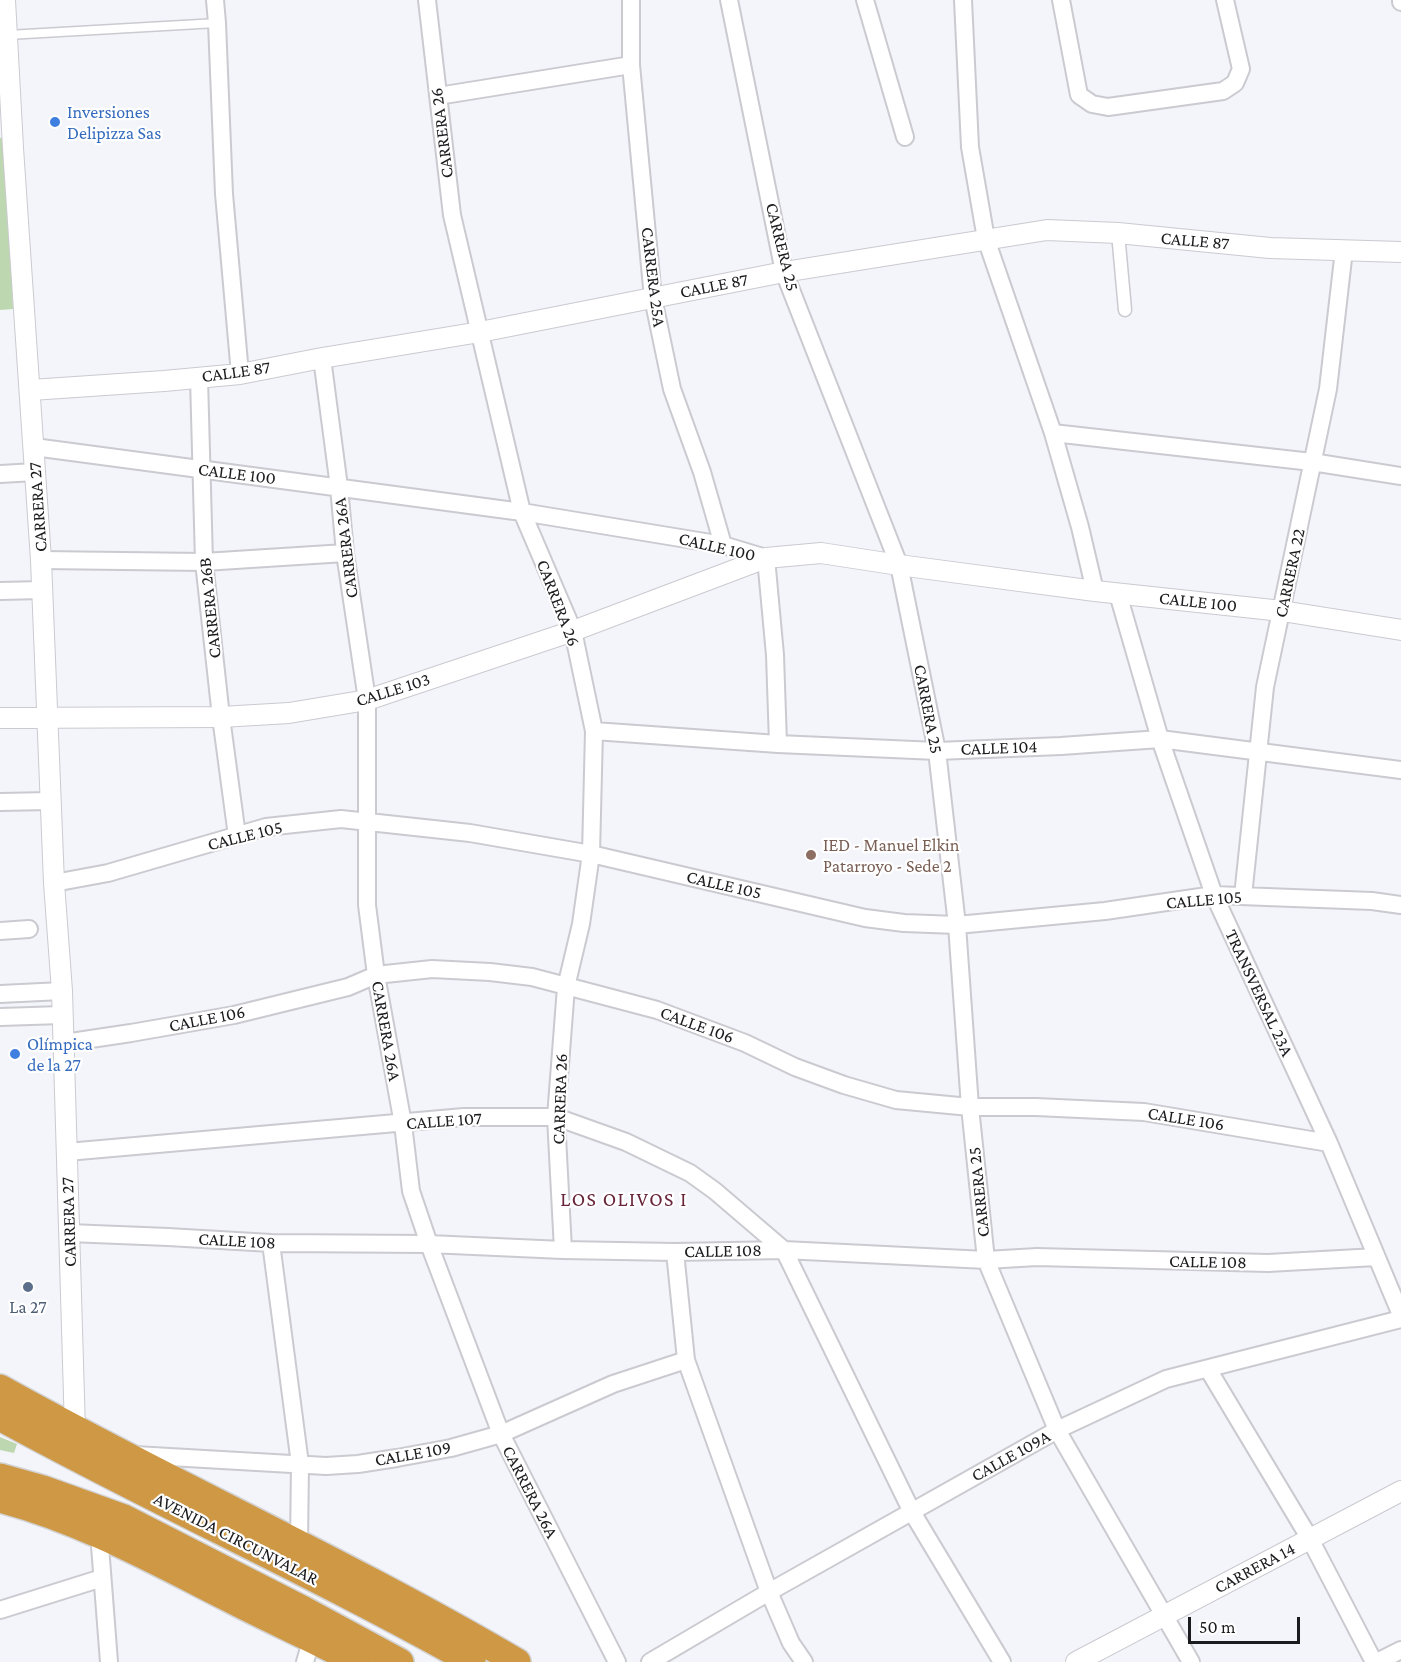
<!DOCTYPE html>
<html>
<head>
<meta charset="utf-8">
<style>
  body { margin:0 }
  #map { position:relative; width:1401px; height:1662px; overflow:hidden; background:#f4f5fb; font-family:"Crimson Pro",serif }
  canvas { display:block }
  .scale { position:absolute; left:1188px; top:1617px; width:112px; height:27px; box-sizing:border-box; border:3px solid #1c1c1f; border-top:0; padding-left:8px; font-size:18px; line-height:21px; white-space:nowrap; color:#1c1c1f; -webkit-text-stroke:4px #fff; paint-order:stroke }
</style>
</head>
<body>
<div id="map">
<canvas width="1401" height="1662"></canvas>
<div class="scale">50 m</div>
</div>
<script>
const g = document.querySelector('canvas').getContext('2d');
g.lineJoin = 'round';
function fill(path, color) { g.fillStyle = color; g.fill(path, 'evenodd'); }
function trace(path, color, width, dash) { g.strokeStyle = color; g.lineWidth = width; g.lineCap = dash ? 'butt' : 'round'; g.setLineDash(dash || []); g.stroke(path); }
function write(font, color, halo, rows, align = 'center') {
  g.font = font + ' "Crimson Pro",serif'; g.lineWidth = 4.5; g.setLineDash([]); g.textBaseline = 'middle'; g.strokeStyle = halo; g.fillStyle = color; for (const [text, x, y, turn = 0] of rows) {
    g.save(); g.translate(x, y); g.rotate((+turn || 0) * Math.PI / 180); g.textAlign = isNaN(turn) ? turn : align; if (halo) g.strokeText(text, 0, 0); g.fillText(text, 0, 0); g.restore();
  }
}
fill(new Path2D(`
  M6,137l7,172 -13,1v-172z
  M0,1437l17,7 -3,9 -14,-3z`), '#bdd8b0');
const service = new Path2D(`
  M8,35l209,-12`);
const pedestrian = new Path2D(`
  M1118,233l7,77`);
const minor = new Path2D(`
  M215,0l2,23 7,171 16,180
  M427,0l25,215 70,297 51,119 21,100 -3,123 -10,70 -15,63 -10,130 7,133
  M631,0v65l22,233 19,91 30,83 21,73
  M729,0l55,272 115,293 38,186 20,174 13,182 16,153 71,170 134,232
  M865,0l40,137
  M963,0l7,147 16,92 67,194 27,94 15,64
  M1061,0l18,95 13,9 16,3 115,-16 12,-8 6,-14 -16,-69
  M1401,0v2
  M438,96l193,-31
  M322,358l17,129 6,66 22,147v205l9,70 27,149 8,67 18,53 72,190 116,228
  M199,378l5,184 17,155 16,119
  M1053,433l259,29 89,14
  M34,447l488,65 201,33 43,13 9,97 3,89
  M0,474l35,-2
  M41,560l163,2 141,-9
  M0,591l42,-1
  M1118,594l42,145 54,156 115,248 72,172
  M594,731l184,13 159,7 124,-5 99,-7 241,31
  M0,802l50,-1
  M54,883l54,-10 158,-46 75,-8 129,14 121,21 274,64 39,5 53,2 148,-14 109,-16 158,6 29,4
  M1243,896l22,-209 63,-298 16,-139
  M0,931l29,-2
  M0,994l62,-3
  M0,1017l62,-2
  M64,1043l67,-10 103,-18 114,-28 28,-12 56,-6 58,3 42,5 125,33 88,33 50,24 49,18 52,15 74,7h66l108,5 185,31
  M67,1152l397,-35h92l70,25 64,31 25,18 69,59 128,262 90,150
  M69,1233l99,4 103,6 158,1 134,6 112,2 109,-2 202,10 51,-3 231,6 108,-6
  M271,1243l29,221 -1,80
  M675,1252l11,108 83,232 22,51 13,19
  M1208,1369l102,170 64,123
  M135,1455l191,11 32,-2 39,-6 54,-10 50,-14 112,-50 73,-24
  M99,1533l10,129
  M0,1610l102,-32
  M305,1662l7,-24
  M650,1662l119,-70 288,-162 109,-51 235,-60
  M1377,1662l24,-12`);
const tertiary = new Path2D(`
  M5,0l8,148 28,412 13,323 8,108 13,439
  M31,390l133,-9 76,-7 82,-16 158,-26 304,-60 263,-42 71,3 152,15 131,4
  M0,718l221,-1 68,-4 78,-13 206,-69 193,-73 55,-5 78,12 196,26 187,20 119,19
  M1076,1662l325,-171`);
const trunk = new Path2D(`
  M0,1388c170,95 349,175 517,274
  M0,1417c155,85 317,158 472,245
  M0,1477l43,12 81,29 180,92 96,52
  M0,1499c80,21 153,61 226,98 44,23 88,42 131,65`);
trace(service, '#cacad0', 11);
trace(pedestrian, '#cacad0', 15);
trace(minor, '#cacad0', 20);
trace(tertiary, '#cacad0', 22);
trace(trunk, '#d2d2d2', 30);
trace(service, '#fff', 8);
trace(pedestrian, '#fff', 12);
trace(minor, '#fff', 16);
trace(tertiary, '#fff', 20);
trace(trunk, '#ce9844', 27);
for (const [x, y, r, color] of [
  [55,122,6,"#3f7fe0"],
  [811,855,6,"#8d6e63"],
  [15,1054,6,"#3f7fe0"],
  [28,1287,6,"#5c6f8a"]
]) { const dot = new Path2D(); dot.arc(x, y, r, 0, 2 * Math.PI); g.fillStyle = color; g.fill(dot); trace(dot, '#fff', 2); }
write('18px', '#366cbe', '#fff', [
  ["Inversiones",67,112],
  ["Delipizza Sas",67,133],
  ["Olímpica",27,1044],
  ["de la 27",27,1065]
], 'left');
write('18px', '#1c1c1f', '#fff', [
  ["CARRERA 26",442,133,-97],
  ["CALLE 87",1195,241,5],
  ["CARRERA 25",782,247,76],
  ["CARRERA 25A",653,277,83],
  ["CALLE 87",714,286,-11],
  ["CALLE 87",236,372,-8],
  ["CALLE 100",237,474,7],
  ["CARRERA 27",38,507,-94],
  ["CALLE 100",717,547,13],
  ["CARRERA 26A",346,548,-97],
  ["CARRERA 22",1290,573,-78],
  ["CALLE 100",1198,602,6],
  ["CARRERA 26",558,603,69],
  ["CARRERA 26B",210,608,-96],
  ["CALLE 103",393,690,-17],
  ["CARRERA 25",928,709,79],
  ["CALLE 104",999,748,-2],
  ["CALLE 105",245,836,-14],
  ["CALLE 105",724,885,13],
  ["CALLE 105",1204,900,-5],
  ["TRANSVERSAL 23A",1259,993,65],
  ["CALLE 106",207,1019,-11],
  ["CALLE 106",697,1025,20],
  ["CARRERA 26A",386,1031,80],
  ["CARRERA 26",560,1099,-88],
  ["CALLE 106",1186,1119,9],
  ["CALLE 107",444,1121,-4],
  ["CARRERA 25",979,1192,-96],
  ["CARRERA 27",69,1222,-92],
  ["CALLE 108",237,1241,3],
  ["CALLE 108",723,1251,-1],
  ["CALLE 108",1208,1262,1],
  ["CALLE 109",413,1454,-10],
  ["CALLE 109A",1011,1456,-29],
  ["CARRERA 26A",530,1492,63],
  ["AVENIDA CIRCUNVALAR",236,1539,27],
  ["CARRERA 14",1255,1568,-28]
]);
write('18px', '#785e54', '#fff', [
  ["IED - Manuel Elkin",823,845],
  ["Patarroyo - Sede 2",823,866]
], 'left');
write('18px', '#4e5e75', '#fff', [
  ["La 27",28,1307]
]);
g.letterSpacing = '1.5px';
write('20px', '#69253a', '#fff', [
  ["LOS OLIVOS I",624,1200]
]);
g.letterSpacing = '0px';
</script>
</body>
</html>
